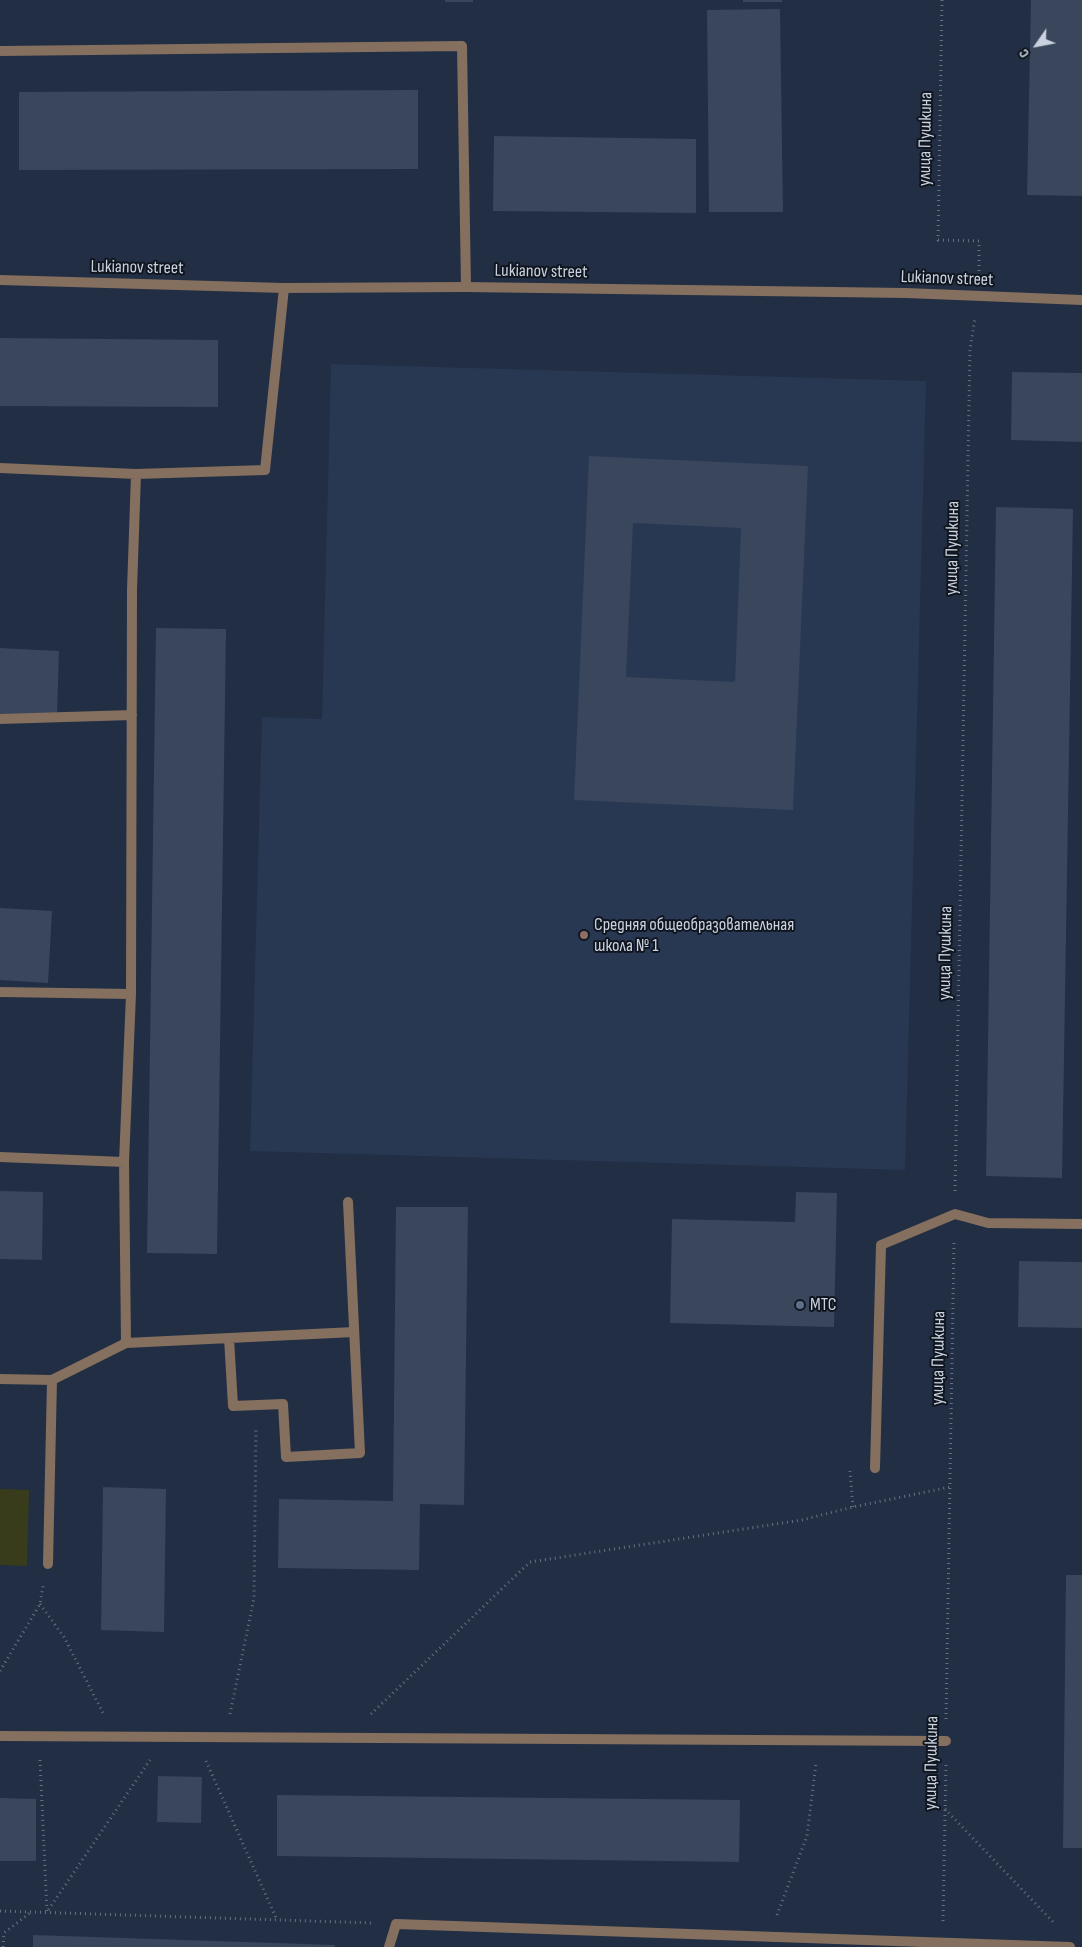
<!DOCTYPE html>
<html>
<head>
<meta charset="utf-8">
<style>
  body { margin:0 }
  #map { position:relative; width:1082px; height:1947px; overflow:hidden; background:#212e43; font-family:"Sofia Sans Condensed",sans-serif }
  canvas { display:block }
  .north { position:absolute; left:1012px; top:20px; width:50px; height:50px; -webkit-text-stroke:4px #10161f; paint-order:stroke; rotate:237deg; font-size:14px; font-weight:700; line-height:20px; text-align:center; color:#cad2e0 }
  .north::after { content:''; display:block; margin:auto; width:18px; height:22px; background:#cad2e0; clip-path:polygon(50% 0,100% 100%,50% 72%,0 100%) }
</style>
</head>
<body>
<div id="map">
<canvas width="1082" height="1947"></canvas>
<div class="north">С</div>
</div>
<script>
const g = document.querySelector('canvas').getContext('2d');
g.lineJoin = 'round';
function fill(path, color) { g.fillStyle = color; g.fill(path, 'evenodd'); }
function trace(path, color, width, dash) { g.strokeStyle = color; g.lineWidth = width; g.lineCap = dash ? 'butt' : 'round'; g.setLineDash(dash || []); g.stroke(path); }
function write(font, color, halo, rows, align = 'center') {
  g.font = font + ' "Sofia Sans Condensed",sans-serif'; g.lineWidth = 4; g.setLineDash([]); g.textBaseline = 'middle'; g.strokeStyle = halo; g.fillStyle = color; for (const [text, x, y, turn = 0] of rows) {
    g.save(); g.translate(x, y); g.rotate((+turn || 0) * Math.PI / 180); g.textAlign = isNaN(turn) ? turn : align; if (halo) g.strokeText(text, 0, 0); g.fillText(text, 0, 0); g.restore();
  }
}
fill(new Path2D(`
  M331,364l595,17 -21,789 -655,-19 12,-434 60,2z`), '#283853');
fill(new Path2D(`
  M0,1489l29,1 -2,76 -27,-1z`), '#393c1a');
fill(new Path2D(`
  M445,0h28v2h-28z
  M743,0h39v2h-39z
  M1031,0h51v196l-55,-1z
  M780,9l3,203h-74l-2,-202z
  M418,90v79l-399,1v-78z
  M494,136l202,3v74l-203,-2z
  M0,338l218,2v67l-218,-1z
  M1012,372l70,1v69l-71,-2z
  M589,456l219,10 -15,344 -219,-10zM633,523l108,5 -6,154 -109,-5z
  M996,507l77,2 -11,669 -76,-2z
  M156,628l70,1 -9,625 -70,-1z
  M0,648l59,3 -2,65 -57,-2z
  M0,908l52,3 -4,72 -48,-3z
  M0,1191l43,1 -1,68 -42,-1z
  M796,1192l41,1 -3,134 -164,-4 2,-104 123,3z
  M396,1207h72l-4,298 -44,-1 -1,66 -141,-2 1,-69 114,2z
  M1019,1261l63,1v66l-64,-1z
  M103,1487l63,2 -2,143 -63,-2z
  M1066,1575h16v273h-19z
  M158,1776l44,1 -1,46 -44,-1z
  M277,1795l463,5 -1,62 -462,-6z
  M0,1798l36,1v62h-36z
  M33,1935l302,10v2h-302z`), '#39465c');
trace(new Path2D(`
  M942,0l-4,240 41,1v33
  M955,1191l15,-842 5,-31
  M850,1471l3,36
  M40,1604l24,33 39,76
  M0,1671l40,-67 3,-18
  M230,1714l24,-116 2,-170
  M371,1714l159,-152 272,-42 51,-13 97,-20
  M946,1719l8,-479
  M40,1760l7,152 103,-152
  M206,1761l71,159
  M945,1809l110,115
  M0,1911l373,12
  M777,1915l30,-79 9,-73
  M943,1921l3,-159
  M3,1947l1,-14 27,-21`), '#667184', 3, [1, 4]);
trace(new Path2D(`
  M0,51l462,-5 4,241
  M0,468l136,6
  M0,719l132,-4
  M0,992l131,2
  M0,1157l124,5
  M229,1338l4,68 50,-2 3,53 74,-4 -12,-251
  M126,1343l-2,-181 7,-168 1,-404 4,-116 129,-4 19,-182
  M0,1379l52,1 74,-37 228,-11
  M875,1468l6,-223 74,-31 33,9 94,1
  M48,1564l4,-184
  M389,1947l7,-23 674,23`), '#856f5f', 10);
trace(new Path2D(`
  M0,280l284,8 182,-1 440,6 176,7
  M0,1736l946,5`), '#856f5f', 10);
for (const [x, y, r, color] of [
  [584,935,5,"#8d6e63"],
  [800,1305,5,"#5c6f8a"]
]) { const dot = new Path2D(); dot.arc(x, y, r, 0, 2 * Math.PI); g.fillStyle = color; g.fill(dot); trace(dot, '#10161f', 2); }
write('18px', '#cad2e0', '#10161f', [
  ["улица Пушкина",926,139,-89],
  ["Lukianov street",137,268,1],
  ["Lukianov street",541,272,1],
  ["Lukianov street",947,279,2],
  ["улица Пушкина",953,548,-89],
  ["улица Пушкина",946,953,-89],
  ["улица Пушкина",939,1358,-89],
  ["улица Пушкина",932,1763,-89]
]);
write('18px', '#cad2e0', '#10161f', [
  ["Средняя общеобразовательная",594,925],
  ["школа № 1",594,946],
  ["МТС",810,1305]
], 'left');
</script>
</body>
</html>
